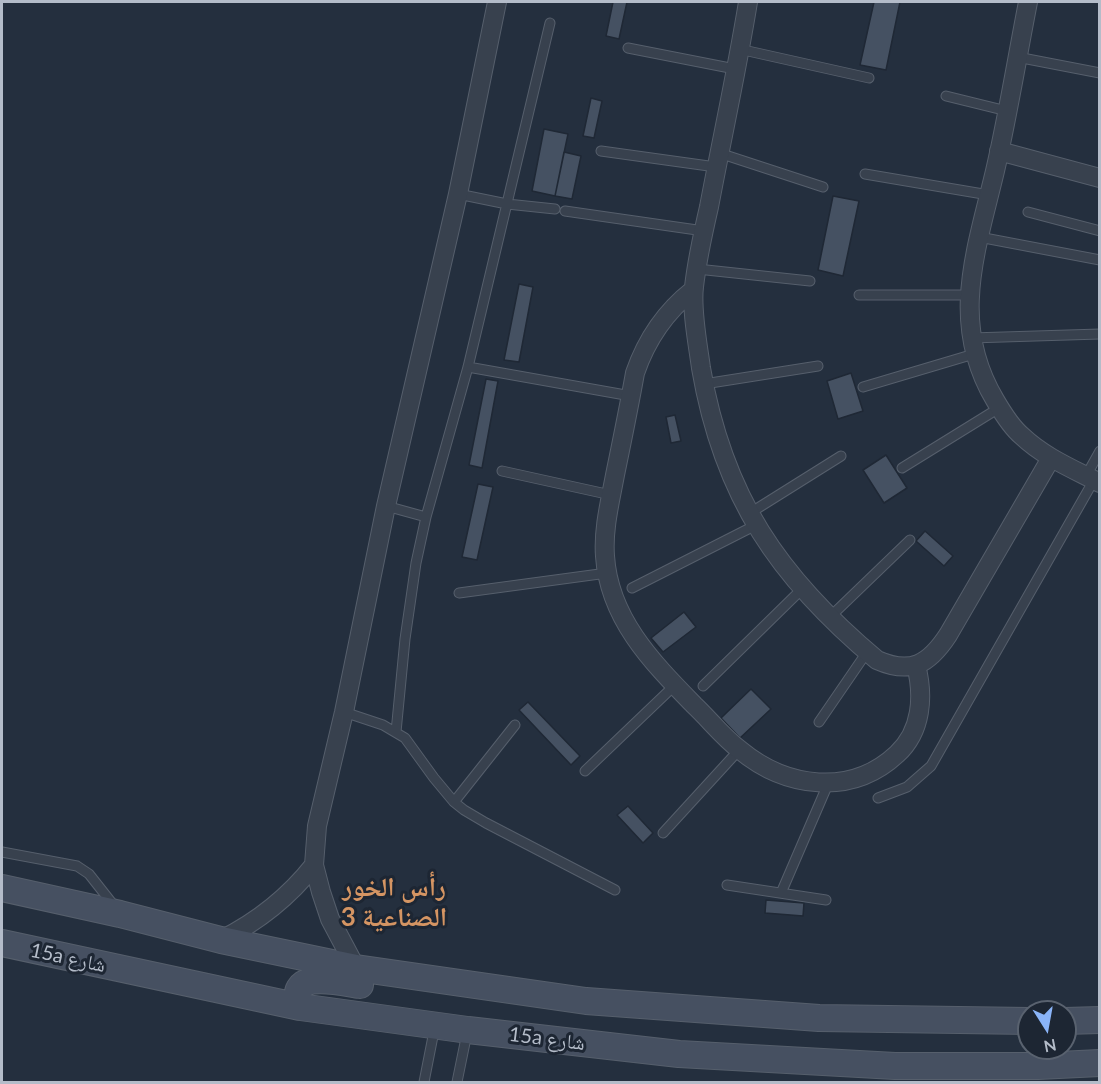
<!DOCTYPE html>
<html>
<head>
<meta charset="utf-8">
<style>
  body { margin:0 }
  #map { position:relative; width:1101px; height:1084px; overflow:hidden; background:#242f3e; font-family:Lato,sans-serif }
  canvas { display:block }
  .frame { position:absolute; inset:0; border:3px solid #b4bcc9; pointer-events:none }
  .north { position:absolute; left:1017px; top:1000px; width:60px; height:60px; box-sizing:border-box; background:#1d2633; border:2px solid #59626f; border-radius:50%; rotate:169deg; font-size:16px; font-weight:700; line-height:24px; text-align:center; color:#b4bcc9 }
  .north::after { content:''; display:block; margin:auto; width:21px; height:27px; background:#8ab4f8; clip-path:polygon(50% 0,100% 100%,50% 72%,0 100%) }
</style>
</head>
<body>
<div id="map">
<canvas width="1101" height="1084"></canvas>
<div class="frame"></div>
<div class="north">N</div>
</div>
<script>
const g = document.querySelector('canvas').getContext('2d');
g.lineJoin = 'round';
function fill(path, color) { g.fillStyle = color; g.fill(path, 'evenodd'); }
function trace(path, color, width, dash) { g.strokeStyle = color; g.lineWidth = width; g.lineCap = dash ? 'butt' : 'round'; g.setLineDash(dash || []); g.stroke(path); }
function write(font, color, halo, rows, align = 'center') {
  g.font = font + ' Lato,"Noto Naskh Arabic",sans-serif'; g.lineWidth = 6; g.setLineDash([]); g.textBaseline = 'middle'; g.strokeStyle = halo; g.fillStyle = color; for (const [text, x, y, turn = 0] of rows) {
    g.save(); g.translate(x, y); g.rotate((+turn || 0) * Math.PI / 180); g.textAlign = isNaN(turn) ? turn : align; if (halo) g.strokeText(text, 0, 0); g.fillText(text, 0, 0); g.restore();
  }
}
const building = new Path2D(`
  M613,2h14l-8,37 -13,-3z
  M874,2h26l-14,68 -26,-5z
  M591,98l11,3 -8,37 -11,-2z
  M544,129l24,5 -13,62 -23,-5z
  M564,152l17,4 -9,43 -17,-3z
  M833,196l26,5 -16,75 -25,-6z
  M519,284l14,3 -14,75 -15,-2z
  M851,373l12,38 -25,8 -11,-38z
  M486,379l12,2 -16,87 -13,-3z
  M675,415l6,26 -10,2 -5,-26z
  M886,455l21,33 -23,15 -21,-33z
  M478,484l15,3 -16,73 -15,-3z
  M925,531l28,25 -9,10 -28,-25z
  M684,612l12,15 -33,25 -12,-14z
  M751,689l20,20 -31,29 -19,-20z
  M528,702l52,54 -9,9 -52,-55z
  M628,806l25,27 -10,10 -26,-28z
  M766,900l38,3 -1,13 -38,-3z`);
fill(building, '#455162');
trace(building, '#1f2835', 1.5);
const lane = new Path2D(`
  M628,48l107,21
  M739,49l130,29
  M1017,57l83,16
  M946,96l61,15
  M601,151l115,16
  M719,153l104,34
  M865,174l124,21
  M458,194l49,10 48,5
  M565,211l139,20
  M1028,212l72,19
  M979,237l121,23
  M697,269l113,12
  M859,295h111
  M971,338l129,-4
  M468,367l163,29
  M704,384l114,-18
  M863,387l111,-33
  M902,468l97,-60
  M502,471l109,24
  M1086,476l14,-25
  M386,506l40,11
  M750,513l91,-57
  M632,588l124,-63
  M459,593l148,-20
  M830,617l80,-77
  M703,686l99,-97
  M344,712l39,13 22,13 29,40 20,24 10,8 22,13 129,67
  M819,722l48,-70
  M396,732l9,-93 11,-76 10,-46 42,-150 82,-344
  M585,771l90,-86
  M878,798l29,-11 24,-21 163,-286
  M454,802l61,-77
  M663,833l76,-83
  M2,852l75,14 12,8 26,33
  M727,885l99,15
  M781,893l47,-109
  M424,1082l11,-56
  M457,1082l10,-49`);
const street = new Path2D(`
  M748,2c-11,68 -26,136 -39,205 -6,26 -12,53 -15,80 -3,23 4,58 7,81 22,129 78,210 176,292 34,15 52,4 71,-25l103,-177
  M1028,2c-11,56 -20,113 -33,169 -19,80 -46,152 0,229 7,12 16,27 27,36 22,21 51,33 78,47
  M999,151l101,27
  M693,290c-28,22 -46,48 -58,83 -6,34 -13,68 -20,102 -5,27 -12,54 -10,81 4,63 48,107 89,149 15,14 29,32 46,45 46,38 111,47 157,4 25,-23 27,-58 19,-89
  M221,940c38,-19 67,-42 93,-75
  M356,968l-26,-49 -9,-27 -7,-27 3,-39 27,-114 42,-206 72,-312 39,-192`);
const secondary = new Path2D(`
  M2,888l118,26 101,26 135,28 230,33 233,17 210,3
  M2,943l298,64 168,23 211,24 216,12h143l62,-3
  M300,1007c-14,-39 39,-25 60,-22
  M1065,1021l35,-1`);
trace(lane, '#565f6c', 11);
trace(street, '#565f6c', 20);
trace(secondary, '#565f6c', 28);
trace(lane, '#38414e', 9);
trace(street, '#38414e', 18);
trace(secondary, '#465061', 26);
write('20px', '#b4bcc9', '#1d2633', [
  ["15a شارع",68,958,12],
  ["15a شارع",547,1039,7]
]);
write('bold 26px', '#d59563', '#1d2633', [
  ["رأس الخور",394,888],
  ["الصناعية 3",394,918]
]);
</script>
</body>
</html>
